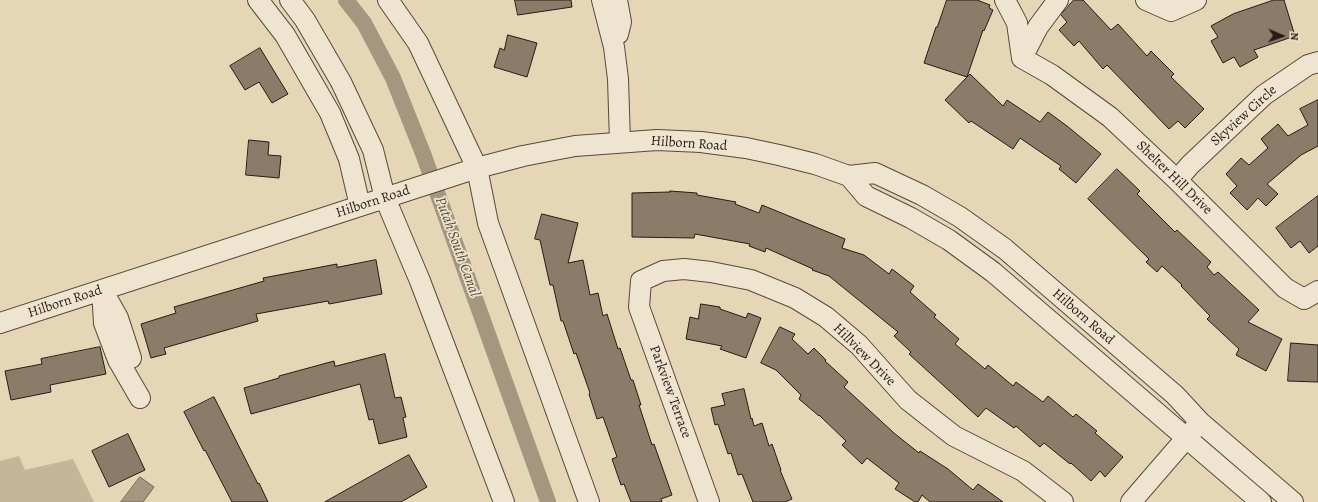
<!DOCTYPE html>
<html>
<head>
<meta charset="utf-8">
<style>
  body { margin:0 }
  #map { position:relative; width:1318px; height:502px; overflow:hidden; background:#e5d6b5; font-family:Alegreya,serif }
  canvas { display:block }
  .north { position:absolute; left:1262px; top:16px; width:40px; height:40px; -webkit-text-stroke:3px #eee4cf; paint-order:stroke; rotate:92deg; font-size:11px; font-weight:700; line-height:16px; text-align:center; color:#281a15 }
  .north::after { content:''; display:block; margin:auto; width:14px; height:18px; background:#281a15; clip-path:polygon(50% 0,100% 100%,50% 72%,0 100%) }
</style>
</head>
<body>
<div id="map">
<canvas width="1318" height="502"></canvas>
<div class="north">N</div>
</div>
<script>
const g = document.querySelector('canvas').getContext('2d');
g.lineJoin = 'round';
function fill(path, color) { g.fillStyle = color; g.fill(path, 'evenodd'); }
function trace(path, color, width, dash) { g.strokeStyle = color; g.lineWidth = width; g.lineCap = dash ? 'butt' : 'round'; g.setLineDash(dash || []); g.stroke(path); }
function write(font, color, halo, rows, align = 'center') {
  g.font = font + ' Alegreya,serif'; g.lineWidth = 3.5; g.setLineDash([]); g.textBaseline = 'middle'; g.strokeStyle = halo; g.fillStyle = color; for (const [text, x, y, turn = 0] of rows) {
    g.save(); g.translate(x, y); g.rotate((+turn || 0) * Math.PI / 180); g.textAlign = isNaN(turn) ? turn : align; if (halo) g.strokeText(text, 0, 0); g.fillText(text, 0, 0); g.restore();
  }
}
fill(new Path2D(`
  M19,456l6,14 48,-11 21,43h-94v-41z`), '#c5b69a');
const water = new Path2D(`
  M140,477l14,10 -11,15h-22z`);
fill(water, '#a5967f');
trace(water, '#736455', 1);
trace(new Path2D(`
  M346,0l18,23 29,55 31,78 124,346`), '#a5967f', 16);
const building = new Path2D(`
  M515,0h56l1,7 -54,8z
  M947,0h30l13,5 -1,3 4,2 -9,21 -1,-1 -16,47 3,-3 33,32 4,-6 33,22 8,-10 19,14 34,28 -25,29 -17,-14 2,-3 -41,-28 -7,11 -42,-28 -2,2 -24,-23 22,-23 -43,-14 12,-36h1z
  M1074,0h9l28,30 7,-6 29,32 4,-5 23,23 -3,3 33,32 -19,19 -7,-7 -9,8 -62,-64 -4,4 -24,-28 -5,5 -15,-16 8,-8 -6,-7z
  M1274,0h10l11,36 -41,14 4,7 -18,10 -6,-10 -11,6 -12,-22 7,-4 -7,-11 22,-12z
  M508,35l29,8 -10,34 -33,-10 6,-19 4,2z
  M260,48l28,46 -16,9 -13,-21 -14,8 -15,-24z
  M1318,100v46l-17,9 -34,29 11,10 -12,12 -8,-8 -11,12 -17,-17 7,-7 -11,-12 15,-16 8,7 19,-17 -7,-9 17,-15 10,12 20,-11 -8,-16z
  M249,140l20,2 -1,13 13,1 -2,22 -33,-3z
  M1117,169l23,22 -3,3 38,38 2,-2 34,32 -4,5 7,8 4,-3 41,38 -11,12 34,17 -16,32 -30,-16 3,-6 -32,-30 3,-3 -29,-30 1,-1 -20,-19 -5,6 -11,-10 3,-3 -61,-60z
  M670,191l27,2v2l39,7 -1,2 24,9 3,-8 83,34 -3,9 22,7 25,19 3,-5 22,17 -4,6 26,23 -2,2 25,22 -4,5 30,25 3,-4 25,21 3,-4 27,20 5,-6 25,21 3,-3 21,17 -2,2 28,24 -18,20 -5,-6 -9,10 -20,-18 -1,1 -26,-21 -4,4 -24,-21 -2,2 -28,-20 -8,9 -69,-63 2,-2 -17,-16 4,-4 -69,-56 -17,-6 1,-1 -47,-21 -1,4 -16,-6 1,-2 -55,-10 -1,4 -62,-1v-44l38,-1z
  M1318,196v50l-9,7 -9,-12 -9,7 -15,-20z
  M542,214l36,9 -10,40 15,-3 7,35 8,-2 5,23 4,-2 11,35 2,-1 11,32h2l8,25h-2l13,40 2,-1 18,51 -11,4 1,3h-31l-7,-18 -3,1 -9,-26 5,-2 -14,-40 -6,2 -8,-25 1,-1 -14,-40 -2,1 -11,-33h-2l-8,-36h-3l-10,-45 -5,-1z
  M376,260l6,34 -53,10 -1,-3 -72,13 2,7 -94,27 2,6 -15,4 -10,-34 35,-11 -2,-6 90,-26 -1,-3 74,-14v3z
  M701,304l19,3v2l26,9 2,-5 13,5 -15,40 -26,-9 2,-3 -36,-7 4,-22 8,2z
  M780,327l15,7 -3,5 16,15 6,-6 12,12 -1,1 23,21 -4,5 50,46 25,20 1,-2 28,18 25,21 5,-6 25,18h-73l-8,-7 -4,7h-3l-20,-13 4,-6 -32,-25 -5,6 -20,-19 4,-4 -27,-26v1l-20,-17 2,-4 -25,-25 -15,-7z
  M1291,343l27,2v37l-30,-1z
  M100,347l6,27 -56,11 1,7 -40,8 -6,-29 37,-7 -1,-5z
  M385,354l10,44 6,-1 5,20 -3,1 4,19 -28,7 -6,-25 -4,1 -9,-36 -109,30 -7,-26 35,-10v-2l55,-15 1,5z
  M744,389l7,30 1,-1 2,8 8,-3 7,23 3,-2 9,26h-1l12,29 -7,3h-32l-11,-28 -4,1 -7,-22 -3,1 -10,-30 -3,1 -4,-17 14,-3 -3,-11z
  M214,397l44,87 1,-1 9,19h-36l-27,-52 -1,1 -20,-39z
  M128,434l17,36 -36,17 -17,-36z
  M409,455l18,32 -26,15h-76z`);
fill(building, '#8a7c68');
trace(building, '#281a15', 1);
const minor = new Path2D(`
  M258,0l27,35 45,78 19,46 11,47
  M290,0l15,20 36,62 32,68 12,48 35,83 84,221
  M388,0l30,43 59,125 11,55 101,279
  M602,0l12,47 4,32 2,63
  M617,0l4,22 -3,12
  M1005,0l12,23 5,35 16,-31 20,-27
  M1146,0l25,11 25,-11
  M1022,58l30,17 58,42 67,63 108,108 19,11 14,-8
  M849,176l17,20 45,22 38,22 44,32 268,230
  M1177,180l13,-15 74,-70 44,-30 10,-3
  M102,290l2,33 14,37 22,38
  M105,295l13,23 13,40
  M0,323l477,-155 46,-12 52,-10 82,-6 44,2 45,6 33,7 36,9 34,12 26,-3 47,22 38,22 45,32 170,146 25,27 93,80
  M709,502l-70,-195 2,-26 22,-10 21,-2 27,3 40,8 44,18 31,19 33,28 49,55 46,36 69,35 40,31
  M1131,502l64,-74`);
trace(minor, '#57493d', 22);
trace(minor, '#eee4cf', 20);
write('14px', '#281a15', '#eee4cf', [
  ["Skyview Circle",1244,116,-42],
  ["Hilborn Road",689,144,4],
  ["Shelter Hill Drive",1174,178,44],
  ["Hilborn Road",373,202,-18],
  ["Hilborn Road",65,302,-18],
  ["Hilborn Road",1083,317,41],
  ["Hillview Drive",864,355,45],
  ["Parkview Terrace",670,392,70]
]);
write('italic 15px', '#5a4c3f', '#eee4cf', [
  ["Putah South Canal",457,247,70]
]);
</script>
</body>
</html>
